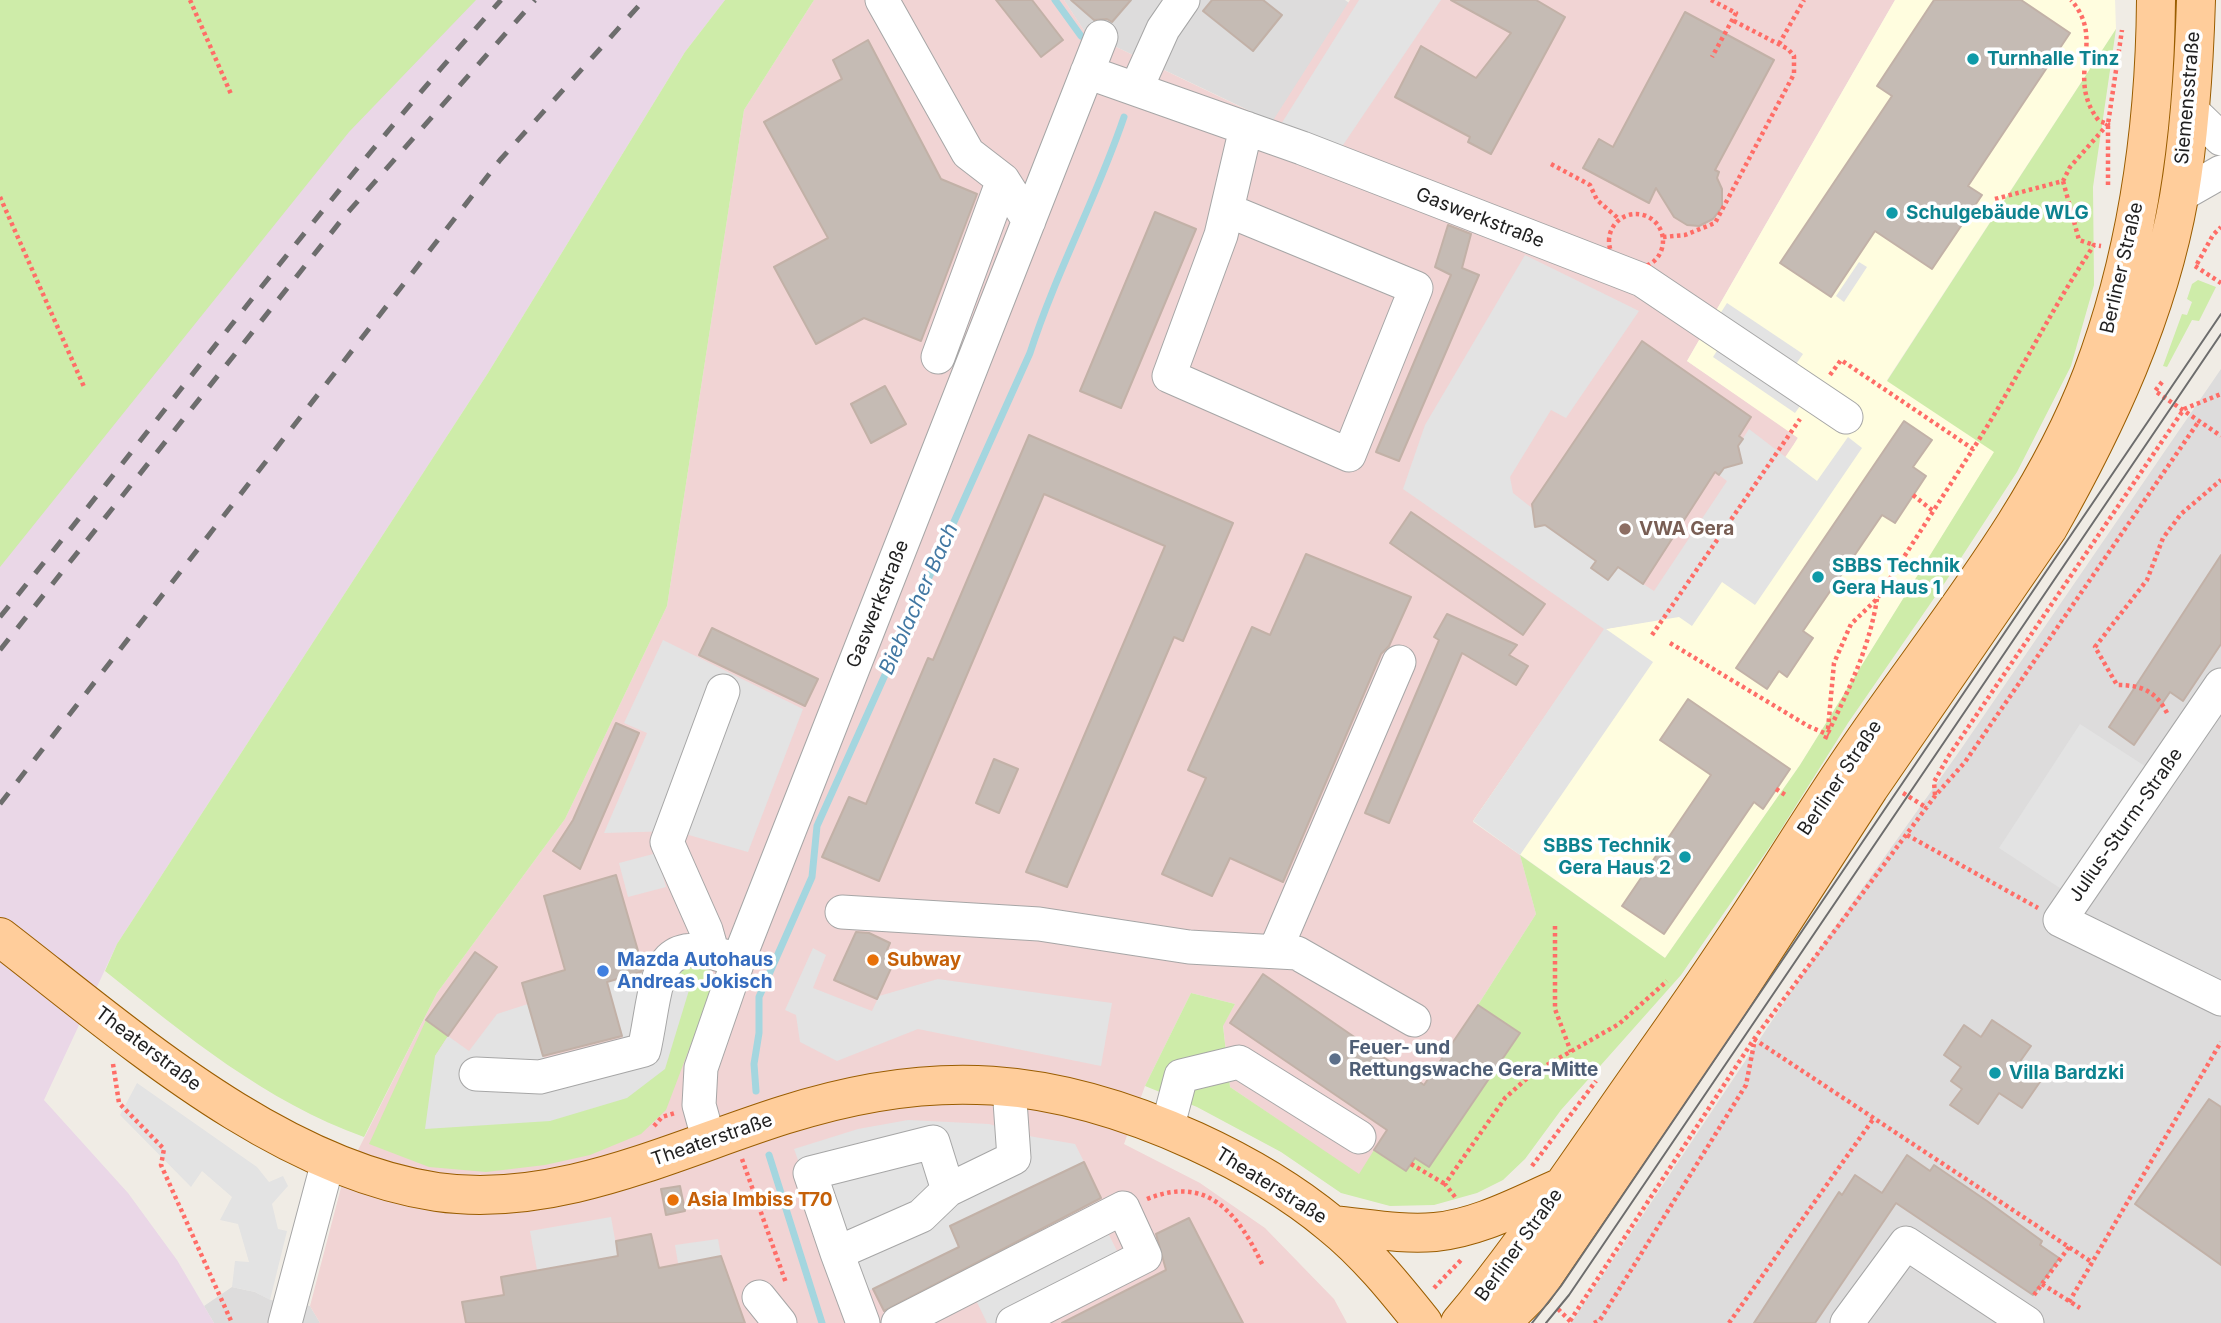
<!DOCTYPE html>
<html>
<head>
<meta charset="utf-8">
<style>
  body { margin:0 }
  canvas { display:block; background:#f0ece5 }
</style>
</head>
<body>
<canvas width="2221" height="1323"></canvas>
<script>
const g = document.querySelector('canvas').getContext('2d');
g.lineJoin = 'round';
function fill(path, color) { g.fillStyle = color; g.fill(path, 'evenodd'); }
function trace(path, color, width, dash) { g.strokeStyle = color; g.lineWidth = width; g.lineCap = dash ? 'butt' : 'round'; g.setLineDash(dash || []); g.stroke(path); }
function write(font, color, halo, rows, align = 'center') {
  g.font = font + ' Inter,sans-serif'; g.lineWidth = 7; g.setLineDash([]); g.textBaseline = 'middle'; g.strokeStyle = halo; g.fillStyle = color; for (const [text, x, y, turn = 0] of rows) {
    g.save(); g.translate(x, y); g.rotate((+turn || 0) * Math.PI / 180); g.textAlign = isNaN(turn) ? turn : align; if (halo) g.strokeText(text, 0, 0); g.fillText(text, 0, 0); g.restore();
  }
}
fill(new Path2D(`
  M1064,0h281l4,3 -76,119 -188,-90z
  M2221,369v954h-650l254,-382 136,-192z
  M232,1287l23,5 16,8 39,6 10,17h-106l-10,-17z`), '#dddcdc');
fill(new Path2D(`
  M814,0h250l21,32 187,90 78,-122h545l-208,361 111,76 -12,23 -313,362 47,33 16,59 -58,91 42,28 -91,134 -14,-9 -9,13 -47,4 -129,-88 -7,-62 12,-21 -44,-11 -46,93 -21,58 76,39 65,45 69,71 13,24h-1027l-10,-17 33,-126 94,-187 128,-174 102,-213 77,-496z`), '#f1d4d4');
fill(new Path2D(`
  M459,0h266l-40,52 -197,321 -371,571 -73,156 84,93 49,67 37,63h-214v-797z`), '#ead7e7');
fill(new Path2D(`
  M1895,0h220l1,29 -229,351 108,71 -195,314 -135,193 -192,-137 132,-192 74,-13 119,-178 -111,-77z`), '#fffddf');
fill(new Path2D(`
  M0,0h476l-127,132 -349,435z
  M725,0h89l-70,110 -77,496 -102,213 -128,174 -73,144c-98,-35 -179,-102 -259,-166l12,-27 371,-571 197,-321z
  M2116,29l-23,158 1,98 -23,81 -54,106 -71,109 -98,142 -75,119 -92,133 -120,135 -36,49 -22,21 -26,13 -43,12 -44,1 -49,-13 -60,-41 -84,-45 -52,-21 46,-93 44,11 -12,22 7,61 129,87 15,-24 32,21 9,-13 14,9 90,-134 -41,-28 58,-91 -16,-59 145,103 135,-193 194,-313 -107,-71z
  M2198,280l18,7 -17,34 -7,-1 -25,47 -4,-1 19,-52 5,1 5,-13 -5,-3 5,-15z
  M682,967l26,1 8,10 -50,132 -25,24 -51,21 -45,10 -59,7 -57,-5 -60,-23 57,-124 22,16 -13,20 115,65 142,-144 -15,-2z`), '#ceeca9');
fill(new Path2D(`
  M1359,0h82l-102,151 -61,-22z
  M1525,255l114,56 -73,107 -15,-8 -41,67 3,16 24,19 -4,5 2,9 10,-1 51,36 12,18 9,-12 37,24 73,-110 -8,-6 5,-7 18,-5 -4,-17 11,-17 68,52 31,-44 14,11 -107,157 -33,-23 -30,44 -13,-9 -73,12 47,33 -133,193 -47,-34 131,-192 -201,-140 22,-64z
  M1859,262l8,5 -23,35 -8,-6z
  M1727,303l76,51 -9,13 -76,-50z
  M1722,343l83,56 -10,14 -82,-56z
  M663,640l140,69 -55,143 -73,-21 -71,2 43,-100 -23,-10z
  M2080,724l71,46 -82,124 -70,-46z
  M657,853l9,34 -38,10 -9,-34z
  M813,948l13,7 -13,33 59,23 7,-15 59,-17 174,24 -11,63 -183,-37 -81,32 -37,-19 -4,-27 -11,-5z
  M644,971l49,6 -28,92 -38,29 -77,23 -125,8 10,-73 13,-20 21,15 28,-37 31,-10 18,61 78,-22 -17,-61z
  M137,1083l120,84 12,15 14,-6 5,10 -16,18 6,25 9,2 -17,69 -15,-8 -23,-5 3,-26 14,1 -11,-38 -18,-4 12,-23 -30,-26 -11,16 -71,-72z
  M908,1120l81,4 40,12 46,8 9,18 -134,64 9,21 -86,42 -25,8 -54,-148 64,-20z
  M611,1217l7,39 -81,14 -7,-39z
  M1104,1225l18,36 -123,62h-12l-15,-31z
  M718,1239l3,17 -43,7 -3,-18z`), '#e3e3e3');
trace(new Path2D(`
  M1055,0l26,36
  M756,1091l-2,-27 5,-31v-36l53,-120 5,-51 213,-473c26,-81 67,-156 94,-236
  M769,1155l53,168`), '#a4d6df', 7);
const building = new Path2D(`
  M996,0h36l31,40 -22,17z
  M1071,0h60l-19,22 -5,-3 -13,1z
  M1212,0h51l19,15 -29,36 -50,-40z
  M1451,0h85l29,17 -74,137 -23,-12 2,-5 -75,-40 26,-51 55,32 35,-45z
  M1934,0h87l49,33 -102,153 14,9 -50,74 -57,-38 -44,66 -51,-34 112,-167 -15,-10z
  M1685,12l89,48 -59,110 4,2 -2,6 5,11v18l-9,12 -14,7 -12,-1 -13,-8 -18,-29 -7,15 -66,-35 16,-29 14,8z
  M868,40l73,139 36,15 -56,147 -57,-23 -48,26 -42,-77 54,-29 -64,-116 78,-43 -9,-19z
  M1155,212l41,17 -75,179 -41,-17z
  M1448,225l23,9 -9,34 17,7 -80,186 -23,-9 75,-177 -16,-8z
  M1642,341l109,76 -12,19 4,3 -5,7 4,17 -18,5 -5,7 -4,-3 -72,112 -25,-17 -10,13 -17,-12 5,-7 -51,-36 -10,2 -3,-23z
  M885,386l21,38 -35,19 -20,-39z
  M1904,421l28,19 -19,27 13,9 -31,47 -13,-8 -79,116 10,7 -26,39 -8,-6 -12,18 -31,-21z
  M1029,435l204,88 -50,118 -9,-4 -107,250 -41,-15 139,-326 -121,-52 -165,387 -57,-24 27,-60 17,7 62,-146 5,2z
  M1411,512l134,92 -22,31 -133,-92z
  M1306,554l105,43 -22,49 -8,8 -98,228 -53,-24 -18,38 -50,-22 44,-96 -18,-8 64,-143 18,8z
  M2221,555v89l-38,57 -13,-9 -36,53 -25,-18z
  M1447,614l70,31 -8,10 19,11 -12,19 -54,-32 -73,170 -24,-10 74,-173 -5,-3z
  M712,628l106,51 -13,27 -106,-51z
  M1688,699l102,70 -27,40 -9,-7 -90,132 -42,-28 89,-131 -51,-35z
  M616,723l23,10 -59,136 -27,-18 20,-31z
  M994,759l24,10 -19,44 -23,-10z
  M616,875l27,93 -2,4 -34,10 15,54 -79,20 -21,-73 43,-13 -21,-74z
  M856,932l13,1 21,10 -3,7 10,5 -20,44 -43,-19z
  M475,952l22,15 -49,69 -22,-16z
  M1263,974l161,111 54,-80 42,28 -91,134 -14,-9 -9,13 -32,-21 13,-20 -157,-107z
  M1992,1020l39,26 -12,17 23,16 -20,29 -23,-15 -21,31 -28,-19 12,-16 -11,-8 10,-14 -17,-12 20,-30 17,12z
  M2209,1099l12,8v158l-86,-61z
  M1907,1155l23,16 4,-6 53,36 55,40 -2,4 19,13 -26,37 -137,-92 -81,120h-61l85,-131 3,3 13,-20 27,18z
  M1084,1162l17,36 -217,113 -11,-22 86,-42 -9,-21z
  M680,1186l5,25 -19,4 -5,-26z
  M1189,1218l54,105h-181l104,-53 -10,-36z
  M651,1234l8,34 62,-12 24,67h-279l-4,-21 42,-7 -3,-18 117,-21 -2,-15z`);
fill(building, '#c5bbb4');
trace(building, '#c2b1a7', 2);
const minor = new Path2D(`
  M882,0l86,153 35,27 26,41
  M1087,72l215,76 340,132 204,137
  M1136,89l27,-60 20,-29
  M2190,109l31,30
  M2179,196l42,-24
  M1227,210l189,78 -67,167 -180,-79 52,-141 25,-107
  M938,357l65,-177
  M2221,685l-161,235 161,79
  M842,912l197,12 150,23 108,6 117,67
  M712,951l-6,-21 -39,-88 56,-151
  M1275,951l124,-289
  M476,1074l64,3 104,-27c15,-68 6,-124 94,-89
  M1167,1129l14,-53 58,-14 120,75
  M709,1141l-10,-36 2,-37 37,-107 363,-924
  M948,1190l-15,-48 -123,31 27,80 84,-37 27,-26 66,-32 -5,-71
  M837,1253l26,70
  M759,1297l21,26
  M285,1323l44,-165
  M898,1323l225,-115 22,48 -132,67
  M1847,1323l59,-80 121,80`);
const major = new Path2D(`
  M0,937c126,97 275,231 437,255 120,17 236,-42 347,-77 150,-48 268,-39 411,26 48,22 95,49 136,83 35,28 64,64 92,99
  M1332,1225c34,3 69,10 103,7 44,-4 87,-28 127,-45
  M1460,1323c53,-63 98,-130 145,-197 39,-57 80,-113 118,-170 45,-65 85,-133 130,-199 83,-123 185,-241 239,-382 45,-119 63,-248 64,-375
  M1501,1323l33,-33 191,-280 144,-222 179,-260c59,-104 110,-213 131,-331 11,-65 15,-131 17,-197`);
trace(minor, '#a6a6a6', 35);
trace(major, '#9a5d00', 40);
trace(new Path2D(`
  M190,0l41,94
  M1711,0l25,13 -24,44
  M1779,44l25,-44
  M1551,164l39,21 7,15 22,19
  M2063,181l16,59 15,5
  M2108,185v-61l14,-94
  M0,197l85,192
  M1995,199l68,-18 7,-14 38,-43 -9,-3c-35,-45 8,-80 -28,-121
  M1609 241a27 27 0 1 1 54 0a27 27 0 1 1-54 0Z
  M1663,237l22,-2 30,-12 79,-149v-18l-6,-7 -56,-29
  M2197,264l16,-29 8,-8
  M2195,266l26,17
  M1830,375l11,-15 132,89c43,-67 77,-138 121,-204l7,1
  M2162,382l-7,9 66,45
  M1913,495l20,16
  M1652,635l148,-216
  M1670,643l138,83 21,9
  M2167,713c-11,-22 -26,-28 -50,-28l-22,-38 52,-67 16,-42 18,-24 40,-34
  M1828,729l6,-66 17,-39 26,-25 96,-150
  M1825,739c22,-46 44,-89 52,-140
  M1776,789l11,7
  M1903,793l24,15
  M1935,795l-1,-13 14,-25 236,-348 37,-15
  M1907,835l131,73
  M1555,926v83l16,43
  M1754,1039l336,222
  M113,1064l6,39 45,46 -3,16 71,158
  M654,1126l8,-9 13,-4
  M742,1159l44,124
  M1411,1164l34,20
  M1532,1166l64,-85
  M1455,1197l-10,-13 60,-86 28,-25 86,-49 48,-43
  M1147,1199c62,-25 92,16 116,67
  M2042,1284l38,24
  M1434,1288l28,-29
  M2034,1295l35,-48
  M2069,1302l152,-260
  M1558,1309l14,14
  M1570,1321l184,-282 181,-243 30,-34 234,-341
  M1594,1323l6,-3 146,-235 8,-41
  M1729,1323l145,-205`), '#ff6d67', 4.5, [3.5, 3.5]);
trace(minor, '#fff', 33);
trace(major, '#ffcd9b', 38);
trace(new Path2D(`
  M1532,1323l29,-37 660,-972
  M1546,1323l23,-28 652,-961`), '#6d6d6d', 2);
trace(new Path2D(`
  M0,617c167,-206 324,-419 501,-617
  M0,650l343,-432 192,-218
  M0,804l500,-644 144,-160`), '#6d6d6d', 5, [14, 14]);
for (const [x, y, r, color] of [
  [1973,59,7,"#0f9aa8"],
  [1892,213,7,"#0f9aa8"],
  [1625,529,7,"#8d6e63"],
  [1818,577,7,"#0f9aa8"],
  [1685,857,7,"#0f9aa8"],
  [873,960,7,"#e8710a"],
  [603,971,7,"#3f7fe0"],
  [1335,1059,7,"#5c6f8a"],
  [1995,1073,7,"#0f9aa8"],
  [673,1200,7,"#e8710a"]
]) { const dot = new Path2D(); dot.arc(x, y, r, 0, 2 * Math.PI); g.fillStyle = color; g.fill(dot); trace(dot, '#fff', 2.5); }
write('bold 19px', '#0d838f', '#fff', [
  ["Turnhalle Tinz",1987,59],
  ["Schulgebäude WLG",1906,213],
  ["SBBS Technik",1832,566],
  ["Gera Haus 1",1832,588],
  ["SBBS Technik",1671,846,"right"],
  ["Gera Haus 2",1671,868,"right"],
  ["Villa Bardzki",2009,1073]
], 'left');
write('19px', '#1f1f1f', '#fff', [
  ["Siemensstraße",2188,98,-85],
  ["Gaswerkstraße",1480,218,21],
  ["Berliner Straße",2122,268,-77],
  ["Gaswerkstraße",878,604,-68],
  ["Berliner Straße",1840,778,-56],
  ["Julius-Sturm-Straße",2126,825,-55],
  ["Theaterstraße",148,1049,37],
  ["Theaterstraße",712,1140,-19],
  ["Theaterstraße",1271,1186,32],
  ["Berliner Straße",1519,1245,-54]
]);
write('bold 19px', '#785e54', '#fff', [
  ["VWA Gera",1639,529]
], 'left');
write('bold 19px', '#366cbe', '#fff', [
  ["Mazda Autohaus",617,960],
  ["Andreas Jokisch",617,982]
], 'left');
write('bold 19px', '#c56008', '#fff', [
  ["Subway",887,960],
  ["Asia Imbiss T70",687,1200]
], 'left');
write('bold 19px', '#4e5e75', '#fff', [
  ["Feuer- und",1349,1048],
  ["Rettungswache Gera-Mitte",1349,1070]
], 'left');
write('italic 21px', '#4278a3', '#fff', [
  ["Bieblacher Bach",919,599,-66]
]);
</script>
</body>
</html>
